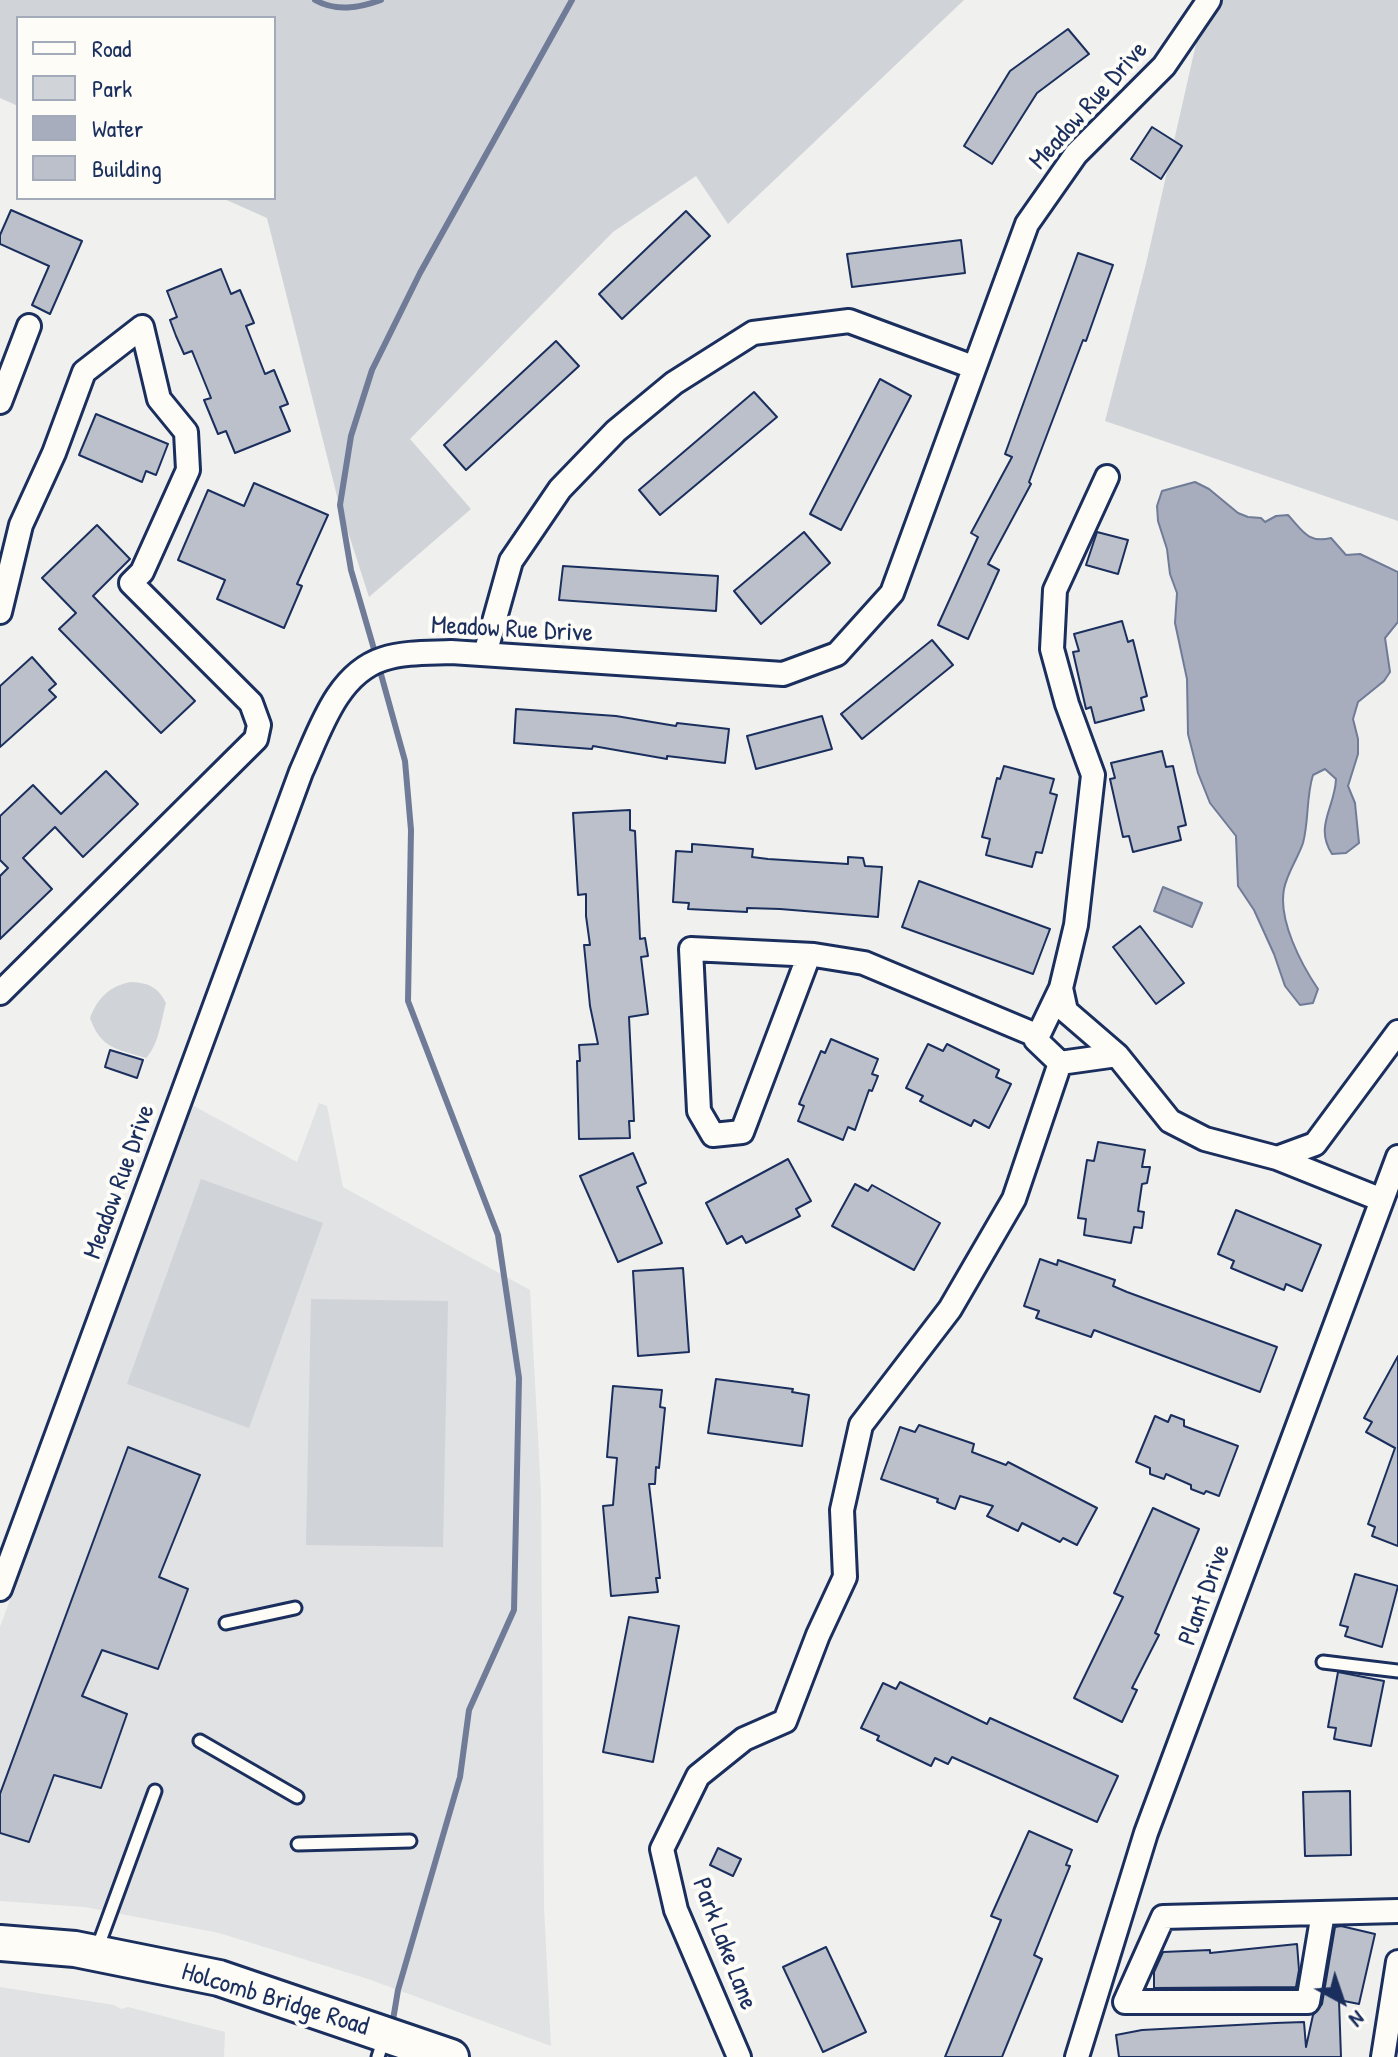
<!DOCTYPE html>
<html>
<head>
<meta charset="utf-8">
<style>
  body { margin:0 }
  #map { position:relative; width:1398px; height:2057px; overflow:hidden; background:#f0f0ee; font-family:"Patrick Hand",sans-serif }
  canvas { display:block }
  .legend { position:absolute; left:16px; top:16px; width:260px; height:184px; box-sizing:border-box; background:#fdfcf7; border:2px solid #a3aaba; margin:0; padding:10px 14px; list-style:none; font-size:24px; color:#1b2f5e }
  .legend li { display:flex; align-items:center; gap:16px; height:40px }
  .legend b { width:40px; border:2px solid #a3aaba }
  .north { position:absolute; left:1302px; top:1961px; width:80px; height:80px; -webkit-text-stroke:6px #fdfcf7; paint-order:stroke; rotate:140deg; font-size:22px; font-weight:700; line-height:32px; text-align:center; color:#1b2f5e }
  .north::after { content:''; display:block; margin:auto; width:28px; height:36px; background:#1b2f5e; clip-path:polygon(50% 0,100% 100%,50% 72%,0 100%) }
</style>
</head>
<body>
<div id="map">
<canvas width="1398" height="2057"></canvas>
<ul class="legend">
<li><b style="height:10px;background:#fdfcf7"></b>Road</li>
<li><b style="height:22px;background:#d0d3d8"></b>Park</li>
<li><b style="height:22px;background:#a7adbd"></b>Water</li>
<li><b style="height:22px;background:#bbc0ca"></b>Building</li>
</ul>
<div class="north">N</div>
</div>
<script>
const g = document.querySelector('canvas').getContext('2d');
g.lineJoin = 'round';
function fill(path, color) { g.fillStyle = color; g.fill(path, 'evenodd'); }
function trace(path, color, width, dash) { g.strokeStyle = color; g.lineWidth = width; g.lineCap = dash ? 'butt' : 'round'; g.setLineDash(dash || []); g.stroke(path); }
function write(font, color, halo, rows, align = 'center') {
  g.font = font + ' "Patrick Hand",sans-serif'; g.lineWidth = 8; g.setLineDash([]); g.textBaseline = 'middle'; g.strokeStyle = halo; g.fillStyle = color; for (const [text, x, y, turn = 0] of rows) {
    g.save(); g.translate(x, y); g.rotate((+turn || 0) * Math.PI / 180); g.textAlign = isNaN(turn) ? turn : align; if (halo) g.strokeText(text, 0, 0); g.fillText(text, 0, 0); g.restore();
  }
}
fill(new Path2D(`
  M319,1103l8,3 16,81 187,103 11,203 3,414 7,139 -183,-67 -149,-46 -134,-26 -85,-6v-274l192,-522 105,57z
  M0,1987l114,18 7,4 7,-2 97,25 -1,25h-224z`), '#e0e2e3');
fill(new Path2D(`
  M0,0h964l-236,224 -32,-48 -83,56 -203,207 61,70 -102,88 -30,-93 -72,-286 -45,-20h52v-180h-256v88l-18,-8z
  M1206,0h192v521l-293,-100 41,-157z
  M131,982c18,1 27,5 35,21 -5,17 -7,42 -20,55 -29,-9 -45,-9 -56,-40 8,-21 20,-32 41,-36z
  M201,1179l122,44 -74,205 -122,-44z
  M311,1299l137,2 -5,246 -137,-2z`), '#d0d3d8');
const water = new Path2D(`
  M1195,482l14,7 29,24 10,4 13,1 4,4 11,-6 12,-1c14,15 20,29 43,23l15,17 14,-1 38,18v50l-13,16 5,34 -6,9 -26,21 -5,17 5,20v15l-10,32 7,17 4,40 -13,10 -14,1c-18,-28 3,-46 4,-75l-11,-10 -12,6c-7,22 -4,46 -10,68 -5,15 -16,30 -19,46 -6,31 17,75 34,100l-5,14 -13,2 -15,-19 -11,-32 -20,-44 -16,-24 -2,-50 -26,-33 -12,-30 -10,-39 -1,-55 -12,-56 2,-30 -7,-19 -3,-25 -9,-28 -1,-15 5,-15z
  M1163,887l39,16 -10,24 -38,-16z`);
fill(water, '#a7adbd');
trace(water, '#6f7b97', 2);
trace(new Path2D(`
  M315,0c21,12 44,8 66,0
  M376,656l-25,-86 -11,-65 11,-69 21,-66 48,-97 152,-273
  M379,667l26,94 6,69 -3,171 90,234 21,143 -5,232 -45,100 -9,67 -62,213 -6,36`), '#6f7b97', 6);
const building = new Path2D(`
  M1068,29l21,25 -52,39 -45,71 -28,-18 46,-75z
  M1152,127l30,19 -21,33 -30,-20z
  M11,210l71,31 -32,73 -18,-9 17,-39 -49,-22v-9z
  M686,211l24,25 -88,83 -23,-25z
  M961,240l4,33 -113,14 -5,-33z
  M1078,253l35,12 -27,76 -3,-1 -54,142 2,2 -43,80 11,6 -31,69 -30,-14 40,-88 -7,-4 41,-76 -7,-3z
  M221,269l10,25 9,-4 14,33 -8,3 19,48 9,-4 14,34 -8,3 10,24 -55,22 -9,-22 -8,3 -14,-34 7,-2 -19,-47 -8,3 -8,-18 -6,-16 7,-3 -10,-26z
  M556,341l23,25 -113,104 -22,-25z
  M880,379l31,17 -70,134 -31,-16z
  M754,392l23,25 -117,98 -21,-25z
  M96,414l72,30 -12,31 -10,-4 -4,11 -63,-27z
  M254,483l74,32 -31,69 5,2 -18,42 -67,-29 8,-19 -47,-20 30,-70 36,16z
  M97,525l33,34 -37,37 102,105 -34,32 -102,-104 17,-16 -34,-35z
  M804,532l26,31 -69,61 -27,-33z
  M1097,532l31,8 -10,34 -32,-9z
  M563,566l155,10 -2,35 -157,-11z
  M1122,621l6,21 5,-2 14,56 -6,2 3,12 -49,13 -4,-16 -5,2 -13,-57 6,-1 -5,-17z
  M932,640l21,25 -91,74 -21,-25z
  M32,657l24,27 -7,6 7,7 -56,50v-61z
  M516,709l100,7 60,10 1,-3 52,6 -4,34 -58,-7v3l-74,-13 -1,3 -78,-6z
  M822,716l10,33 -76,20 -9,-33z
  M1162,751l4,16 7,-1 13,59 -8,2 3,13 -48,12 -4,-16 -6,1 -13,-58 5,-1 -4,-15z
  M1004,766l50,13 -4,14 7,2 -15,58 -6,-1 -4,15 -46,-12 4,-16 -8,-2 15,-59 3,1z
  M106,771l32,33 -55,53 -28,-30 -32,31 29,31 -52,50v-63l8,-8 -8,-8v-44l33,-31 28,29z
  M630,810v20l5,1 5,108 5,-1 3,18 -7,1 7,57 -19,3 5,104h-5l1,17 -51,1 -2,-78h3l-1,-16 19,-1 -8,-38 -6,-61h6l-4,-29v-22l-8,1 -5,-82z
  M692,844l61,5 -1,8 16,2 80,5v-7l15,1 2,8 17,1 -4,50 -98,-8 -33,-1v4l-59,-3 1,-6 -16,-1 3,-51 16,1z
  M919,881l131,48 -17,45 -131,-47z
  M1140,926l44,57 -28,21 -43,-57z
  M831,1039l47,20 -6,15 6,2 -6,15 -3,-1 -14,40 -7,-3 -5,13 -45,-19 6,-15 -5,-2 22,-53 4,2z
  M928,1044l15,7 4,-7 52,26 -3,7 15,7 -22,44 -15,-8 -3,6 -51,-25 3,-5 -17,-8z
  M110,1050l33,10 -6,18 -32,-11z
  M1098,1142l47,8 -3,17h8l-3,16 -5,1 -4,27 6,1 -2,16 -8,-1 -3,16 -47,-8 2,-16 -8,-1 9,-58 7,1z
  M633,1153l13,30 -9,4 25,56 -44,19 -38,-86z
  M788,1159l23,42 -15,8 4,7 -54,27 -4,-7 -15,8 -21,-41z
  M855,1184l13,7 4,-6 68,38 -26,47 -82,-44z
  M1236,1210l85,35 -19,46 -16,-7 -2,6 -53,-22 3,-7 -16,-7z
  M1040,1259l17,6 1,-5 57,20 -2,6 14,6 150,55 -17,45 -166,-62 -3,7 -55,-19 3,-7 -15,-5z
  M683,1268l6,84 -51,4 -5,-85z
  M1398,1356v190l-26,-10 3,-9 -7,-3 27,-76 -29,-16 6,-10 -8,-4z
  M716,1379l77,10 -1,3 17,3 -7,51 -94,-13z
  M613,1386l49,4 -2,17 5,1 -6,60 -3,-1 -1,17h-6l11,94h-4l2,14 -47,4 -8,-90 10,-1 4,-47 -10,-1z
  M1171,1415l13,5v6l54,20 -19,50 -13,-5 -2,3 -13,-5v-4l-25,-11 -2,5 -14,-5v-6l-14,-6 19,-46 13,6z
  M919,1425l55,19 -2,8 34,13 2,-3 89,46 -20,37 -14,-7 -3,4 -38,-19 -4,8 -31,-15 6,-10 -33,-10 -5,13 -18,-7 1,-3 -57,-20 19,-52 15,5z
  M128,1447l72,28 -41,102 29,12 -30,80 -56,-19 -20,46 45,18 -26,74 -47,-13 -25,67 -29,-9v-39z
  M1153,1508l46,21 -44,104 4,2 -27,53 5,2 -15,32 -48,-24 49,-101 -9,-4z
  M1355,1574l43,12 -16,61 -37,-11 3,-9 -8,-2z
  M629,1617l50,9 -26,136 -50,-10z
  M1338,1672l46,9 -13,65 -37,-7 2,-11 -8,-1z
  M900,1682l87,42 3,-6 128,58 -21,46 -145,-65 -4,7 -13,-6 -4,8 -54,-26 2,-4 -18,-8 22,-45 13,6z
  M1350,1791l1,64 -46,1 -2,-64z
  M1029,1831l43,19 -6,15 4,1 -36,89 8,4 -40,98h-57l56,-137 -10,-4z
  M718,1848l23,11 -8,17 -23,-11z
  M1341,1926l34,8 -16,70 -20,-4 2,57h-222l-3,-22 26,-5 133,-7 29,-1 2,25 7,-32 9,-11 13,-77z
  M1297,1944l2,26 -3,17 -142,1v-16l9,-20 47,-2v3z
  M826,1947l40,85 -43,20 -40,-85z`);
fill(building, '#bbc0ca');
trace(building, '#1b2f5e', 2);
const service = new Path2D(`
  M226,1623l69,-15
  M1323,1662l75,9
  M200,1741l97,56
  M298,1844l112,-3
  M97,1949l58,-158
  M378,2057l6,-19`);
const minor = new Path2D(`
  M0,402l29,-76
  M1107,477l-52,113 -3,59 15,55 26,71 -17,150 -15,63 5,23 51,44 53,66 35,18 72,19 105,42
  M0,612l21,-87 33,-72 30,-81 58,-45 17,72 27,33 2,38 -46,102 -11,11 120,120 8,22 -3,14 -256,254
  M485,654l26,-93 49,-72 56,-58 58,-48 79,-50 96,-12 124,46
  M809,955l-67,177 -29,3 -14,-24 -8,-162 123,6 50,8 174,73
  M1061,988l-25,52 24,23 57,-8
  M1277,1158l38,-14 83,-112
  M0,1589l301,-817c18,-39 35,-98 82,-113 21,-7 46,-6 68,-7l332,22 54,-20 55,-61 135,-369 49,-70 88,-88 45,-66
  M1323,1913l-15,89h-183l38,-85 235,-6
  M739,2057l-63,-147 -14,-61 36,-73 46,-37 41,-18 33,-86 27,-58 -3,-67 19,-85 89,-116 64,-110 46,-136
  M1077,2057l69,-224 252,-676
  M1383,2057l15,-95`);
const primary = new Path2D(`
  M0,1943l75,6 144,29 232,79`);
trace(service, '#1b2f5e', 17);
trace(minor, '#1b2f5e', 28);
trace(primary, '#1b2f5e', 40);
trace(service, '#fdfcf7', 11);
trace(minor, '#fdfcf7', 22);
trace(primary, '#fdfcf7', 34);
write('26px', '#1b2f5e', '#fdfcf7', [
  ["Meadow Rue Drive",1089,106,-48],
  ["Meadow Rue Drive",512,630,3],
  ["Meadow Rue Drive",120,1182,-70],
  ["Plant Drive",1205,1595,-70],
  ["Park Lake Lane",724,1944,69],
  ["Holcomb Bridge Road",275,2000,17]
]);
</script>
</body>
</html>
